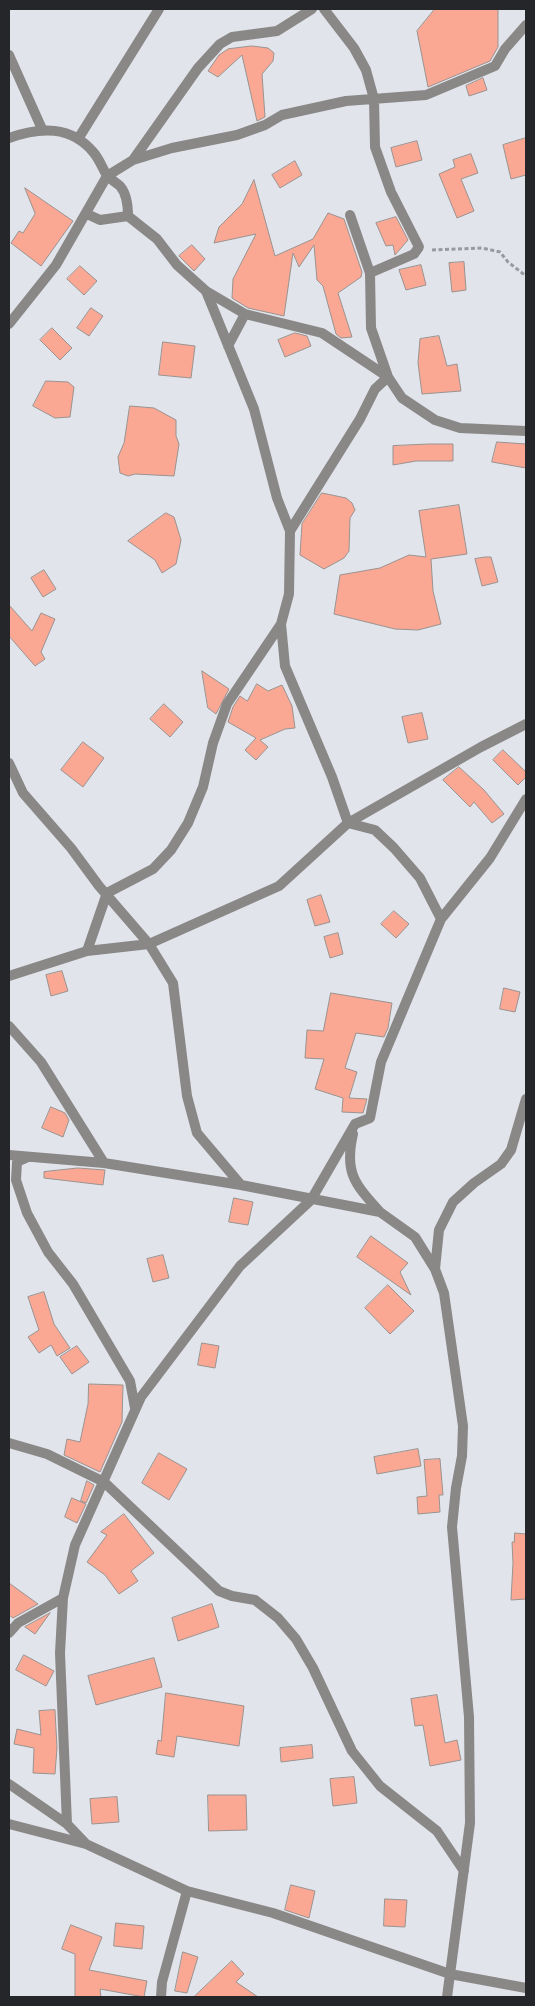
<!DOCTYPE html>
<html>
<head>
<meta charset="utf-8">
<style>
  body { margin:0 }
  #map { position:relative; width:535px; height:2006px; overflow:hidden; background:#e1e4ea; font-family:"PT Serif",serif }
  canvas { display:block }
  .frame { position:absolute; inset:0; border:10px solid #252629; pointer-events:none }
</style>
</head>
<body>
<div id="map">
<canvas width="535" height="2006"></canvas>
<div class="frame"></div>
</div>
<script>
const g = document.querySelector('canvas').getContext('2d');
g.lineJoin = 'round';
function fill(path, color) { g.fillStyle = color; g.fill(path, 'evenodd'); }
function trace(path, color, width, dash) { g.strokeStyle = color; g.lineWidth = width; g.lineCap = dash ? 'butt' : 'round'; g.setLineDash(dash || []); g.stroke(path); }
const building = new Path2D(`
  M435,9h63v38l-8,14 -62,26 -11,-56z
  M252,46l16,2 6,5 -1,8 -11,13 3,43 -8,4 -15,-66 -24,22 -10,-6 11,-16 9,-6z
  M483,78l4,12 -18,6 -3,-10z
  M526,138v37l-15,4 -8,-34z
  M417,141l5,19 -26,7 -5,-19z
  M471,154l7,19 -17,6 13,32 -17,7 -18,-44 16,-7 -2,-7z
  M295,161l7,14 -22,13 -8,-13z
  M254,180l21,76 38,-17 15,-26 16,6 18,53 -1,5 -23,16 14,44 -11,1 -5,-4 -13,-48 -6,-6 -3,-35 -15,22 -6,-14 -9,63 -36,-8 -16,-10 1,-19 23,-45 -42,9 5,-16 23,-23z
  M25,188l48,33 -32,45 -30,-23 8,-12 4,2 12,-19z
  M396,217l12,23 -13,15 -2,-10 -7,1 -10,-23z
  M192,245l13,14 -11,12 -15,-15z
  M464,262l2,28 -14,2 -3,-29z
  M421,265l5,20 -20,5 -7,-20z
  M80,266l17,15 -13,14 -17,-16z
  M91,308l12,8 -14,20 -12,-8z
  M52,328l20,20 -12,12 -20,-20z
  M295,333l12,3 4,10 -26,11 -7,-17z
  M439,336l8,30 10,-2 4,27 -39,3 -4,-31 2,-24z
  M163,342l32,4 -4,32 -32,-3z
  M46,381l22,1 6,5 -4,30 -15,1 -22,-12z
  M130,406l24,2 22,12v16l3,8 -5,32 -39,-2 -7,2 -8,-3 -2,-16 6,-14z
  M497,442l29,2v24l-34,-6z
  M429,444h24v17h-37l-23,4v-19z
  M322,493l24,5 6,5 3,7 -5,8 -1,33 -5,7 -20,11 -24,-14 2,-31z
  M459,505l8,49 -36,5 2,32 8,33 -23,6 -23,-1 -61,-15 6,-39 40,-7 29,-13 17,2 -7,-46z
  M166,513l8,4 7,23 -5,24 -14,9 -7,-13 -27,-19z
  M485,557h6l7,25 -16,4 -7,-27z
  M44,570l12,19 -13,8 -12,-19z
  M9,605l23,26 9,-18 14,6 -14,33 4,7 -10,7 -26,-30z
  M202,671l27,18 -13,25 -8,-6z
  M257,684l11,7 14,-6 10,21 3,22 -10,1 -25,11 8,7 -12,13 -11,-10 11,-12 -28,-16 5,-15 7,-11 7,5z
  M164,704l19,18 -13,15 -20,-18z
  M422,713l6,26 -20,4 -6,-26z
  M83,742l21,16 -21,29 -22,-17z
  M503,750l23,22v5l-8,8 -25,-25z
  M459,767l25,23 20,24 -12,9 -18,-21 -4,5 -27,-27z
  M321,895l9,27 -15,4 -8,-26z
  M394,911l15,13 -13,14 -15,-14z
  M338,933l5,21 -13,4 -6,-21z
  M62,971l6,20 -17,5 -5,-21z
  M504,988l16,4 -5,20 -15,-3z
  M331,993l61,10 -4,25 -4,9 -28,-4 -11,35 12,4 -8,26 18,1 -4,14 -21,-1 1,-14 -28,-9 9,-30 -19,-1 2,-28 16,1z
  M51,1107l14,6 4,7 -6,17 -21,-9z
  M78,1168l27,2 -2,15 -59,-7v-6z
  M234,1198l19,4 -5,23 -19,-3z
  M371,1236l37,27 -8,9 11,23 -54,-38z
  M163,1255l6,23 -16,4 -6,-23z
  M388,1285l26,26 -24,23 -25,-26z
  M44,1292l10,32 16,24 -13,8 -6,-11 -12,8 -11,-16 11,-7 -11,-33z
  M202,1343l17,3 -4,22 -17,-3z
  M77,1346l12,16 -17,12 -12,-17z
  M89,1384l34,1 -1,37 -22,50 -36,-17 3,-16 13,3 8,-38z
  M418,1449l3,17 -44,8 -3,-17z
  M159,1453l28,16 -18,31 -27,-17z
  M440,1459l3,36h-4l1,17 -22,2 -1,-17 10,-1 -3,-36z
  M87,1481l7,4 -8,18 -5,-2z
  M72,1498l14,6 -9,19 -12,-6z
  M124,1514l30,39 -23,18 7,10 -19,13 -14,-19 -18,-13 20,-27 -6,-3z
  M515,1533l11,1v65l-15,1 2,-37 -1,-21h2z
  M9,1583l29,21 -25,14 -4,-3z
  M212,1604l7,23 -41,14 -6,-23z
  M50,1613l-15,21 -10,-7z
  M24,1655l30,16 -8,15 -30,-16z
  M154,1658l8,29 -66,18 -8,-29z
  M166,1693l78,13 -5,40 -62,-10 -3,21 -18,-3 2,-14 3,1z
  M437,1695l8,48 12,-3 4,20 -31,6 -7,-41 -8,1 -4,-27z
  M55,1710l2,38 -2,26 -22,-1 1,-25 -20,-4 3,-15 24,6 -2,-24z
  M312,1745l1,13 -32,4 -1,-14z
  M354,1777l3,26 -24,3 -3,-27z
  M208,1795h38l1,35 -38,1z
  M117,1797l2,25 -27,2 -2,-25z
  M291,1885l24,6 -6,27 -24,-8z
  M385,1899l22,1 -2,27 -21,-1z
  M116,1923l28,3 -2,23 -28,-3z
  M71,1925l31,12 -13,33 58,11 -3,16 -44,-8 1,8h-26v-43l-13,-5z
  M183,1952l15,5 -11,36 -12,-2z
  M232,1961l12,13 -8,8 22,15h-64z`);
fill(building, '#faa894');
trace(building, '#9a9290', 1);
trace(new Path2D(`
  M432,250l50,-2 18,4 8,10 18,14`), '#989a9f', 3, [4, 2.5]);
trace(new Path2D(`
  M324,9l30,39 12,22 8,29 1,48 16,45 28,55 -5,7 -44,19
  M9,55l33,74
  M9,138c31,-11 62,-13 85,15 5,6 8,14 12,21 3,5 10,8 14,12 7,8 8,20 8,30l29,23 20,26 29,26 39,23 77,19 66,44 14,21 33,22 25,8 66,3
  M78,139l81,-130
  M133,160l39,-12 65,-13 28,-10 17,-10 64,-14 80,-6 69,-29 10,-17 21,-24
  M87,214l13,6 28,-4
  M350,215l20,58 1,55 17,49 -13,12 -15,30 -70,112 -1,63 -8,30 4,42 47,111 16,46 27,7 19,18 26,30 21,41
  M206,291l48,118 23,89 13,33
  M9,324l47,-59 51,-89 26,-16 65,-92 22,-24 12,-7 45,-6 35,-22
  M228,346l17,-32
  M9,763l14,30 48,55 28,38 50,58 24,39 14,113 10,37 44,52
  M87,951l20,-58 46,-24 18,-19 17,-27 15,-36 10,-44 14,-39 54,-80
  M9,976l78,-25 62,-7 130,-58 69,-63 133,-76 45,-23
  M9,1026l32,36 63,101
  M353,1134c-9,39 2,50 27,78
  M9,1155l95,8 137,22 139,27 35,25 20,32 9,24 19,133 -1,30 -6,32 -4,39 17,190 1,106 -23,174
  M28,1157l-11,5 -1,18 11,33 21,39 25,32 57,97 5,27
  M435,1269l4,-39 14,-28 21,-19 27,-19 10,-14 15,-51
  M9,1443l38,11 57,28 115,109 13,5 23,4 23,18 18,21 17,29 39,83 28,35 57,45 27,40
  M9,1633l9,-10 45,-25
  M9,1784l58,40 19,20
  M9,1824l77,20 101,47 86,22 177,61 76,14
  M67,1824l-7,-171 3,-55 12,-53 66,-148 99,-131 71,-66 44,-76 15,-6 11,-56 60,-143 49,-61 36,-59
  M161,1997l1,-15 25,-91`), '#8a8787', 10);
</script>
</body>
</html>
